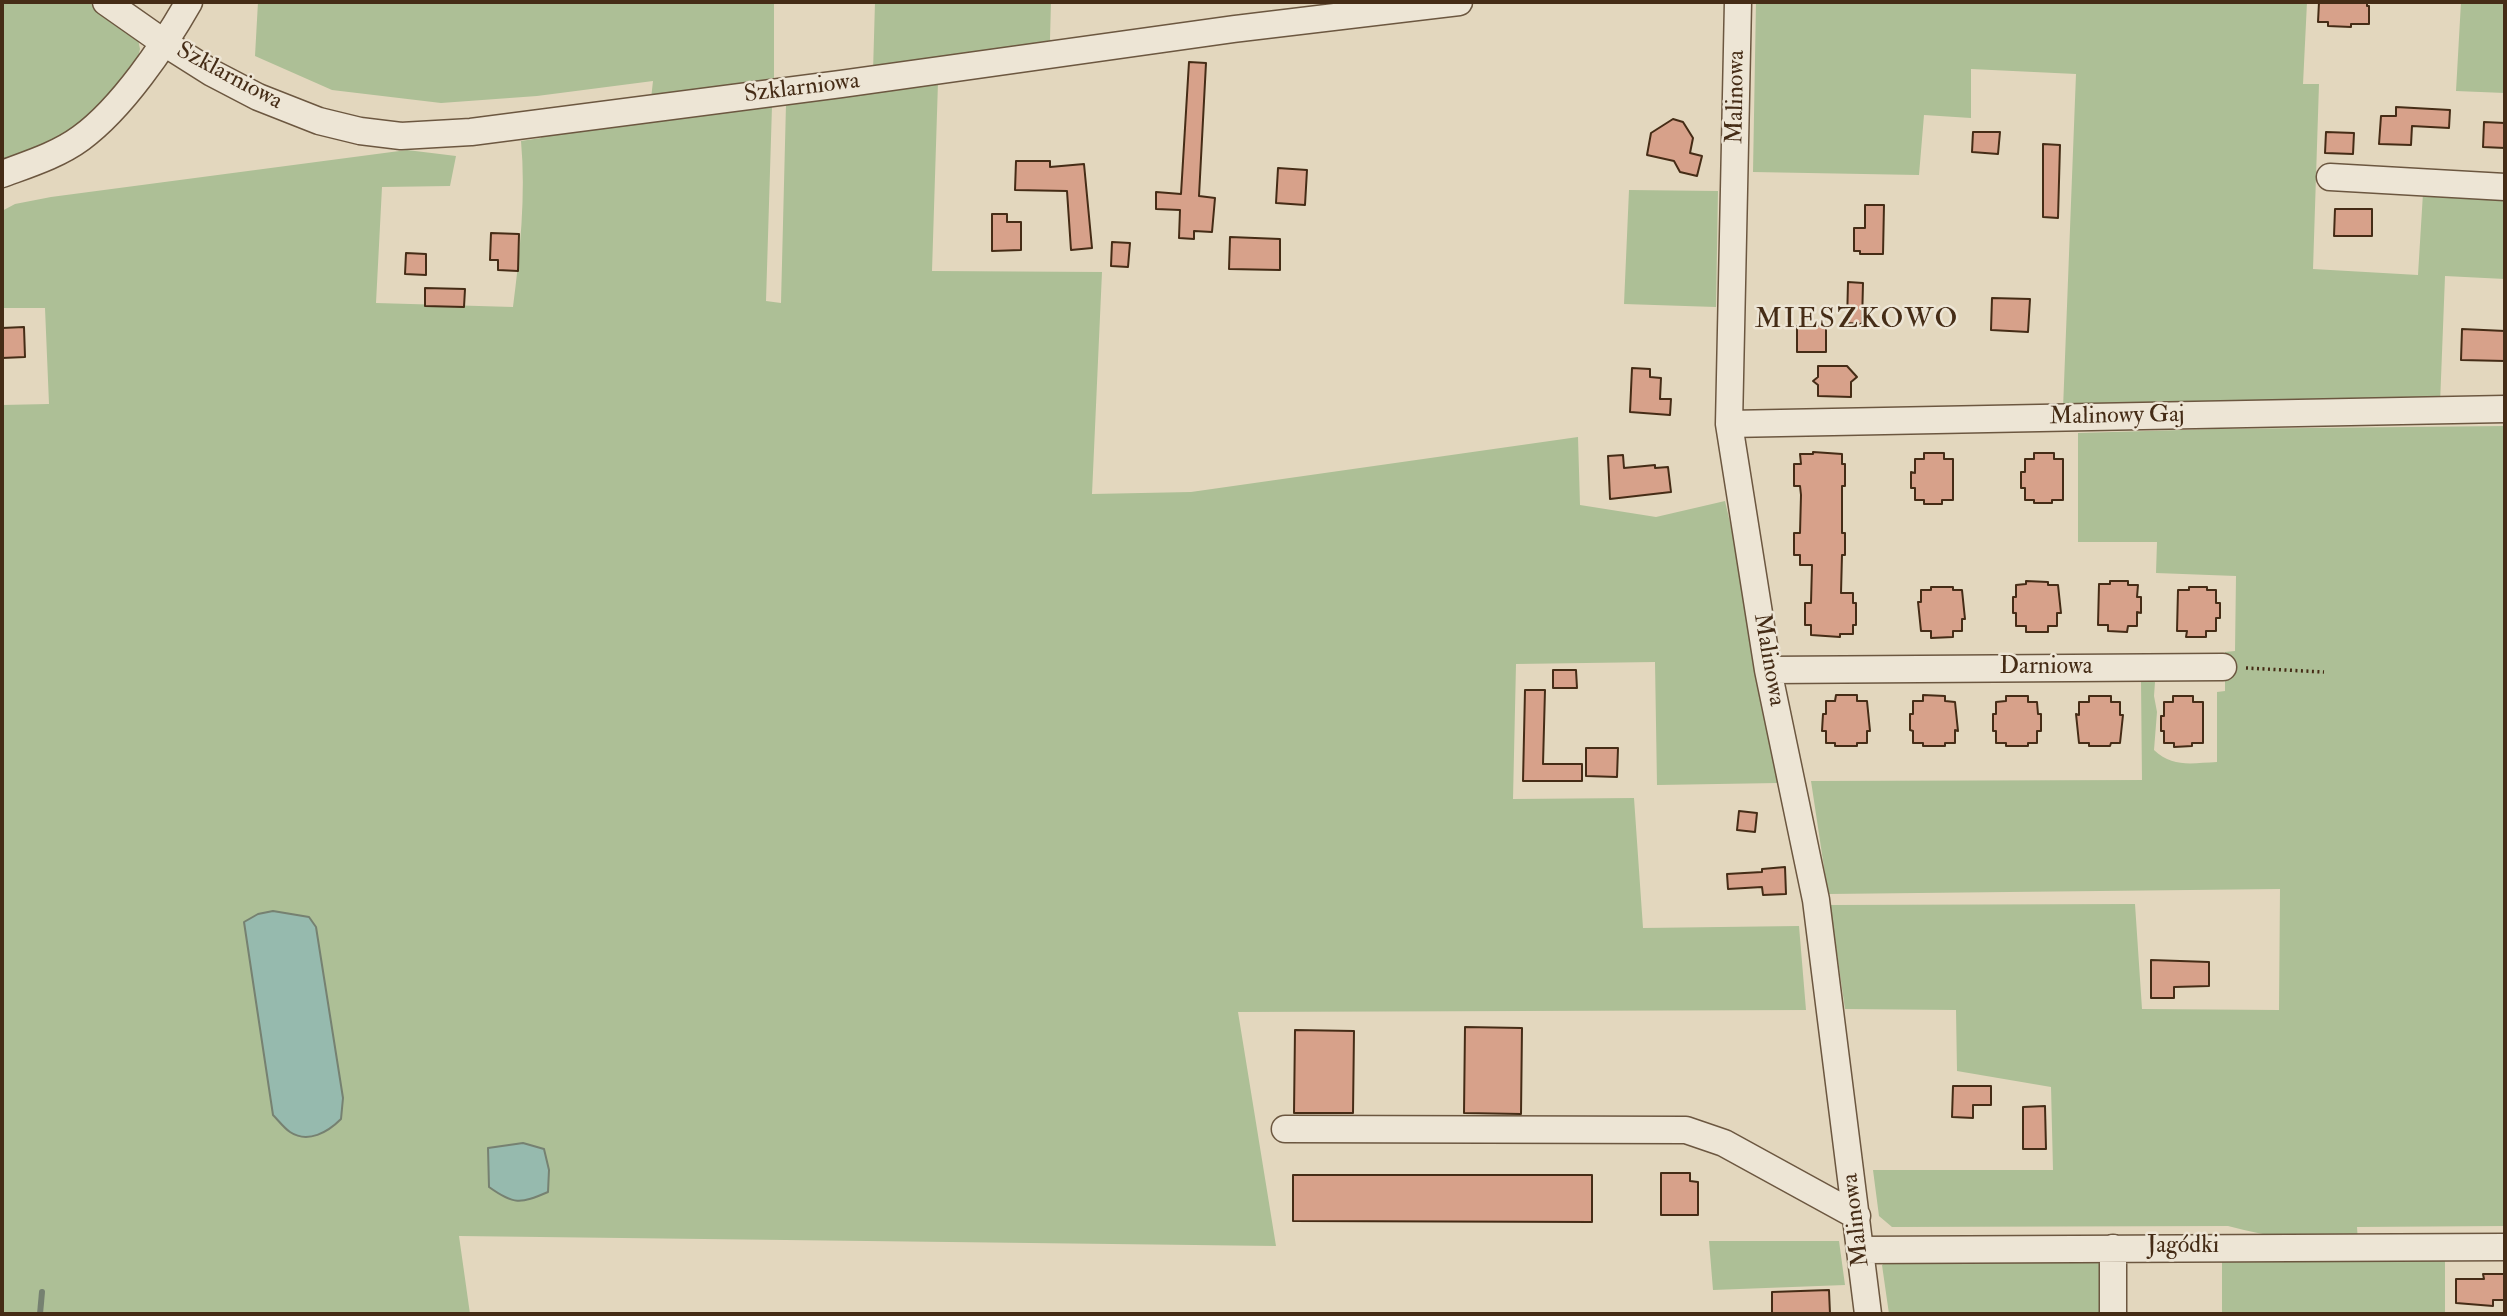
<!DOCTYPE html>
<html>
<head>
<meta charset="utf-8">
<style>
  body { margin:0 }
  #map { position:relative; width:2507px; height:1316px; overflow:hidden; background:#e3d7be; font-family:"IM FELL Double Pica",serif }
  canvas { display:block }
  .frame { position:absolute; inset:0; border:4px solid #452c16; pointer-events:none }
</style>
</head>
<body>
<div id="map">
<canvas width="2507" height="1316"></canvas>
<div class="frame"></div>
</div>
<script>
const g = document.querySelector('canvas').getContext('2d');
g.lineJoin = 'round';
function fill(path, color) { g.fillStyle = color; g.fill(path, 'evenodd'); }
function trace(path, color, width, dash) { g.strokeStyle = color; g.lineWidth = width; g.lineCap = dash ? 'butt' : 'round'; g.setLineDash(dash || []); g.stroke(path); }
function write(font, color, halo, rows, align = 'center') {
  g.font = font + ' "IM FELL Double Pica",serif'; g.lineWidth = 5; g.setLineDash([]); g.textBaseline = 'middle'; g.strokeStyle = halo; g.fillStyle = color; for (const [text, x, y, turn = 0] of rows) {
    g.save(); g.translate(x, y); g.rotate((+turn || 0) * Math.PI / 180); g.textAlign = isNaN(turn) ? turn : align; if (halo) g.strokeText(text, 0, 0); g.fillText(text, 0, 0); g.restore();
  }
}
fill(new Path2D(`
  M2,2h86l43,29 7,8 2,10 -3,12 -40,50 -42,30 -53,22z
  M258,2h516v83l-123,14 2,-18 -116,15 -96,7 -109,-13 -77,-34z
  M875,2h176l-1,37 5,9 -182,24z
  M1756,2h551l-4,82h16l-6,185 105,6 5,-82 82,4v82l-60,-3 -5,128 -377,5 13,-335 -105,-5v49l-47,-3 -5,60 -166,-3z
  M2461,2h44v91l-49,-2z
  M938,82l-6,189 170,1 -10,222 99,-2 387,-55 2,68 76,12 69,-16 27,117 26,165 -121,2 -2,-123 -139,2 -3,135 121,-1 9,130 156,-2 7,84 -568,2 38,234 -817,-10 11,78h-468v-909l47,-1 -4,-96h-43v-97l13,-7 36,-7 356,-47 49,6 -6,30 -68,1 -6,116 137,4c7,-54 13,-112 8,-166l20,-3v-7l231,-25 -6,195 15,2 5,-199z
  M1629,190l89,1 -2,116 -92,-3z
  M2505,426v800l-148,1 1,14c-45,0 -87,-3 -130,-15l-336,1 -13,-11 -6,-46h180l-2,-83 -94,-16 -1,-61 -111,-1 -15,-104 305,-1 7,105 137,1 1,-121 -452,5 -17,-113 331,-1 -1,-99 14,1 -1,14 3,16 -3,38c19,18 38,13 63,12v-70l8,-1v-39l10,-1 1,-75 -80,-3 1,-31h-79v-109l137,-4z
  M1709,1241h130l6,44 -132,5z
  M2445,1254v60h-223v-59z
  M2095,1255l8,8v51h-214l-7,-49 12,-9z`), '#adbf96');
const water = new Path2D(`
  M273,911l36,6 7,10 27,171 -2,21c-13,13 -33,25 -51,13 -6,-4 -12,-12 -17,-17l-29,-193 14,-8z
  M523,1143l21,6 5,21 -1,22c-28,12 -34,13 -59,-5l-1,-39z`);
fill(water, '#96baae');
trace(water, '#768171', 2);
trace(new Path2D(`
  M40,1314l2,-22`), '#768171', 6);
const building = new Path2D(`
  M2319,2h48v4h2v18h-18v3l-23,-1v-4h-10z
  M1189,62l17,1 -7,133 16,2 -3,34 -18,-1v8l-15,-1 1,-28 -24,-1v-17l25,2z
  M2396,107l54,3 -1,18 -37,-2 -1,19 -32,-1 2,-28h15z
  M1673,119l10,3 10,16 -3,15 12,3 -5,20 -17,-4 -6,-11 -27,-6 4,-22z
  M2484,122l21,1v25l-22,-1z
  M1973,132h27l-2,22 -26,-2z
  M2326,132l28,1 -1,21 -28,-1z
  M2043,144l17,1 -2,73 -15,-1z
  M1016,161h34v6l34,-3 8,84 -21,2 -4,-59 -52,-1z
  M1278,168l29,2 -2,35 -29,-2z
  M1865,205h19l-1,49h-23v-3h-6v-23h11z
  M2335,209h37v27h-38z
  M992,214h15v8h14v28l-29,1z
  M491,233l28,1 -1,37 -20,-1v-10h-8z
  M1230,237l50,2v31l-51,-1z
  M1112,242l18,1 -2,24 -17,-1z
  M406,253l20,1v21l-21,-1z
  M1848,282l15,1 -1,41 -15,-1z
  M425,288l40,1 -1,18 -39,-1z
  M1992,298l38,1 -2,33 -37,-2z
  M1797,326h29v26h-29z
  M24,327l1,30 -23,1v-30z
  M2462,329l43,2v30l-44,-1z
  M1818,366h29l10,11 -6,5v15l-33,-1v-11l-5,-4 5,-4z
  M1632,368l18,1v8l11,1 -1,21h11l-1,16 -40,-3z
  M1813,452l29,2v10h3v22h-3v47h3v22h-3l-1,38h12v10h3v22h-3v9h-13v3l-29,-2v-10h-6v-22h6l1,-38h-12v-10h-6v-22h6l1,-38 -1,-9h-6v-22h7l-1,-10h13z
  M1924,453h20v6h9v41h-11v4h-18v-4h-9v-12h-4v-16l4,1v-14h9z
  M2034,453h20v6h9v41h-11v3h-18v-3h-9v-12h-4v-16h4v-13h9z
  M1623,455l1,13 31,-3v3l13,-1 3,25 -61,7 -2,-43z
  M2026,581l22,1v3h10l3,28h-4v13h-9v6h-22v-6h-10v-13h-3v-16h3v-12l10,-1z
  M2110,581h18v4h10l-1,12h4v16l-4,-1v14h-9l-1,6 -19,-1v-6h-10l1,-41h11z
  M1931,587h22v3h9l3,29h-3v12h-9v6l-22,1v-7h-10l-3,-29h3v-12h10z
  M2189,587h18v3h9v13h4v15h-4v13h-10v6h-20l1,-6h-10l1,-41h11z
  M1553,670h23l1,18h-24z
  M1525,690h20l-2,74h39v17h-59z
  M1836,695h21v6h10l3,30h-3v12h-10v3h-22v-3h-9v-12h-4l1,-17h3v-13h9z
  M1923,695l22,1v5l10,1 3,29 -3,-1v13h-10v3h-22v-3h-10v-12l-3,-1v-16h3v-13h10z
  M2006,696h22v6h9l1,12h3v17h-4v12h-9v3h-22v-3h-10v-12h-3v-17h3v-12l10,-1z
  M2089,696h22v6h9v13h3l-3,28h-9l-1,3h-21v-3h-10l-3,-29 3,1v-13h10z
  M2173,696h20v6h10v41h-11v3l-18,1v-4h-10v-12h-3v-15h3v-14h9z
  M1586,748h32l-1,29 -31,-1z
  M1739,811l18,2 -2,19 -18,-2z
  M1785,867l1,27 -23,1 -1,-8 -34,2 -1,-15 35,-2v-3z
  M2151,960l58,2v24l-35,1v11h-23z
  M1465,1027l57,1 -1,86 -57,-1z
  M1295,1030l59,1 -1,82h-59z
  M1953,1086h38v19h-18v13l-21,-1z
  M2045,1106l1,43h-23v-42z
  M1661,1173h29v8l8,1v33h-37z
  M1293,1175h299v47l-299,-1z
  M2483,1274h22v26h-12v6l-37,-3v-24h28z
  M1829,1290l1,24h-58v-22z`);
fill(building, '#d7a18a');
trace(building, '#452c16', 2);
const minor = new Path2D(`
  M106,2l57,40 49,31 46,24 61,24 41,10 41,5 70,-4 370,-48 393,-55 225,-27
  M1738,2l-9,422 39,246 48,230 52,414
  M2,174c27,-10 56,-19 79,-36 41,-30 83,-92 108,-136
  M2330,177l175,10
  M1729,424l776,-15
  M1768,670l455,-3
  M1285,1129l401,1 38,13 133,73
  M2113,1248v66
  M1860,1250l645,-3`);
trace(minor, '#6c5740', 29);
trace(new Path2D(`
  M2246,668l78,4`), '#452c16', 3.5, [2, 3.5]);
trace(minor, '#ede5d5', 26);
write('24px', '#452c16', '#ede5d5', [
  ["Szklarniowa",229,77,28],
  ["Szklarniowa",802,89,-7],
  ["Malinowa",1737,97,-89],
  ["Malinowy Gaj",2117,417,-1],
  ["Malinowa",1768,660,80],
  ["Darniowa",2046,668],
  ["Malinowa",1857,1220,-97],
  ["Jagódki",2183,1247]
]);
g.letterSpacing = '2px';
write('28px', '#452c16', '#ede5d5', [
  ["MIESZKOWO",1857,321]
]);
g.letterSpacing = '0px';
</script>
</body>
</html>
